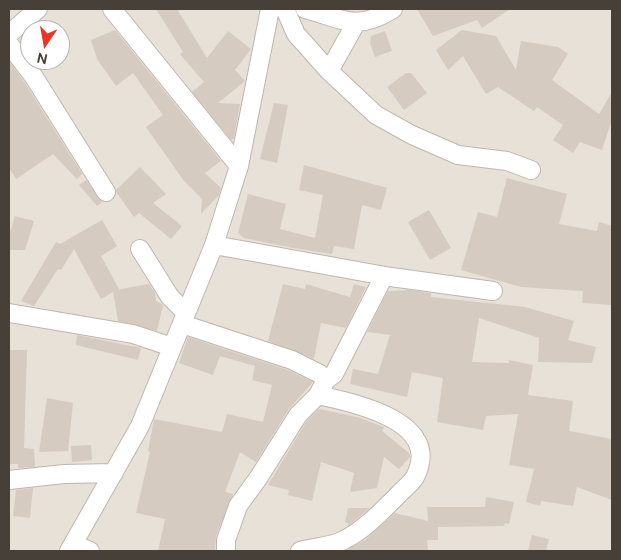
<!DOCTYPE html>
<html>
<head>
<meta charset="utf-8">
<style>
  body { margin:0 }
  #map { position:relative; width:621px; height:560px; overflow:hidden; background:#f4f0ea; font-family:"DM Sans",sans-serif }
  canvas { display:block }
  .frame { position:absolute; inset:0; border:10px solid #474038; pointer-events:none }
  .north { position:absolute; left:20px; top:20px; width:50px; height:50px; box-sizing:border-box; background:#fff; border:1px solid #b5b3af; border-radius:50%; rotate:192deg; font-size:14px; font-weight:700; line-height:20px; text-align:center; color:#474038 }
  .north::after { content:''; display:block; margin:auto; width:18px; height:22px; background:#ed3328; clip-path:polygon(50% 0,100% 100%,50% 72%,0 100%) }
</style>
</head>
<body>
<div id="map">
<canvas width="621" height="560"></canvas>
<div class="frame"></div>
<div class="north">N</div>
</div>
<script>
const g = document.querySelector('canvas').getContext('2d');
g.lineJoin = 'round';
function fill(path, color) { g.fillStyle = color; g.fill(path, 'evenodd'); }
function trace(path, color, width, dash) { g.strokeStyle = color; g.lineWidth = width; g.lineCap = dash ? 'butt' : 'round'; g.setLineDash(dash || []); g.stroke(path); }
fill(new Path2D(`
  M9,9h603v542h-603zM30,30h30v30h-30z`), '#e8e1d8');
fill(new Path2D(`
  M156,9h21l30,49 21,-27 23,18 -16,21 10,11 -27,22 22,1 -6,34 -3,2 -39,-48 12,-10 -24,-28 3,-2z
  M417,9h93l-28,19 -5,-8 -44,16z
  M115,30l106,131 -16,12 16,15 -2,7 -18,19 1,-15 -18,-18 -38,-54 17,-12 -30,-42 -17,13 -19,-27 -6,-19z
  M462,30l34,6 20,34 5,-29 37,6 10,7 -16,26 47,34 13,-22v27l-10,31 -22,-8 -7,11 -20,-13 10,-15 -26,-18 -3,4 -36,-24 -12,7 -23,-38 -15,14 -12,-20z
  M385,31l7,20 -17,6 -5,-14 1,-7z
  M9,61l16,22 57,91 -5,5 -24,-25 -37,25 -7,-11z
  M406,73h5l16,20 -23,17 -17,-23z
  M274,103l14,2 -11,58 -17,-4z
  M304,165l83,23 -6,22 -19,-5 -8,44 -20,-3 -2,8 -39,-6 -49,-10 -6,-5 10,-39 38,10 -6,25 35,9 8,-43 -24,-5z
  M140,167l26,27 -13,9 29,23 -11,13 -32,-26 -5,4 -18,-25v-2z
  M507,178l60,16 -8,30 38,7 2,-9 13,4v79l-30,-2 1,-12 -62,-4 -60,-17 17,-58 19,5z
  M86,180l16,22 -5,4 -18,-21z
  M429,210l22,38 -21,12 -22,-38z
  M15,216l19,5 -9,29h-16v-14z
  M102,220l15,26 -16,10 18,33 -3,1 33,-6 6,9 1,8 7,4 -6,26 -39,-10 -5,-29 -12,7 -27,-50 -13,21 -3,-1 -24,37 -13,-5 35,-59 4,2z
  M283,284l22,5 1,-5 44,13 4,-13 12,3 -20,41 -25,-5 -7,36 -46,-18z
  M410,290l21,3v4l94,10 49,14 -6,19 28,7 -4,16 -54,-1 1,-24 -60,-20 -7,44 37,1v-3l24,5 -5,30 45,6 -4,30 43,8v61l-35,-13 -4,19 -32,-5 -1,5 -14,-4 8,-33 -25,-4 9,-51 -32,2 -3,14 -46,-8 6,-44 -31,-6 -5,25 -57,-13 3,-15 25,5 12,-39 -23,-3 21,-41z
  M77,335l64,13 -3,12 -62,-15z
  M188,337l100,33 25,12 -24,27 -33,53 -16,-10 -15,40 8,2 -17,42 -1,15h-57l7,-32 -29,-6 14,-61 -2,-1 6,-32 68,13 5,-18 36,8 9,-37 -20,-5 3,-14 -35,-10 -7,19 -34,-12z
  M9,350h18l-3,98 10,1 1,18 -17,1v-4h-9z
  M47,398l26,5 -5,48 -29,1z
  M319,409l38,8 27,10 -2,4 27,22 1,4 -11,12 -15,-12 -7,31 -27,4 4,-19 -33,-11 -9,39 -24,-6 1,-5 -21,-5 38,-63z
  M91,445l1,15 -20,2 -1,-16z
  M33,488l-3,30 -17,-2 3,-26z
  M486,497l28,5 -5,22 -4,-1 -1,3 -66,1v13h-11l1,11h-83l20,-11 30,-27 33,8 -1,-14h58z
  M348,508h22l-22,18v-3l-3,-1z
  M532,535l17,4 -3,12h-18z`), '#d5cbc0');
const street = new Path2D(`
  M112,9l127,157
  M285,9l11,25 33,37 47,44 36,20 46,20 49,6 24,9
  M305,9c38,10 51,23 88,0
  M9,34l29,-25
  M9,44l25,33 72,115
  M329,71l27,-48
  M214,245l177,32 102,14
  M140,249l30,48 16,16
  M9,313l124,21 39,13
  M182,324l110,36 28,14 6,6
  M9,480l55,-6 50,-1
  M73,544l17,7
  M69,551l71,-125 74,-181 25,-79 31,-157
  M226,551v-11l12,-34 21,-29 39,-62 20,-20 8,-15 8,-6 50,-98
  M300,551c13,-4 31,-4 44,-11 20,-10 37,-28 53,-44 5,-6 14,-12 18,-19 29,-56 -61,-74 -97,-82`);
trace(street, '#bfb7ad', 20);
trace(street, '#fff', 18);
</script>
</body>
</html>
